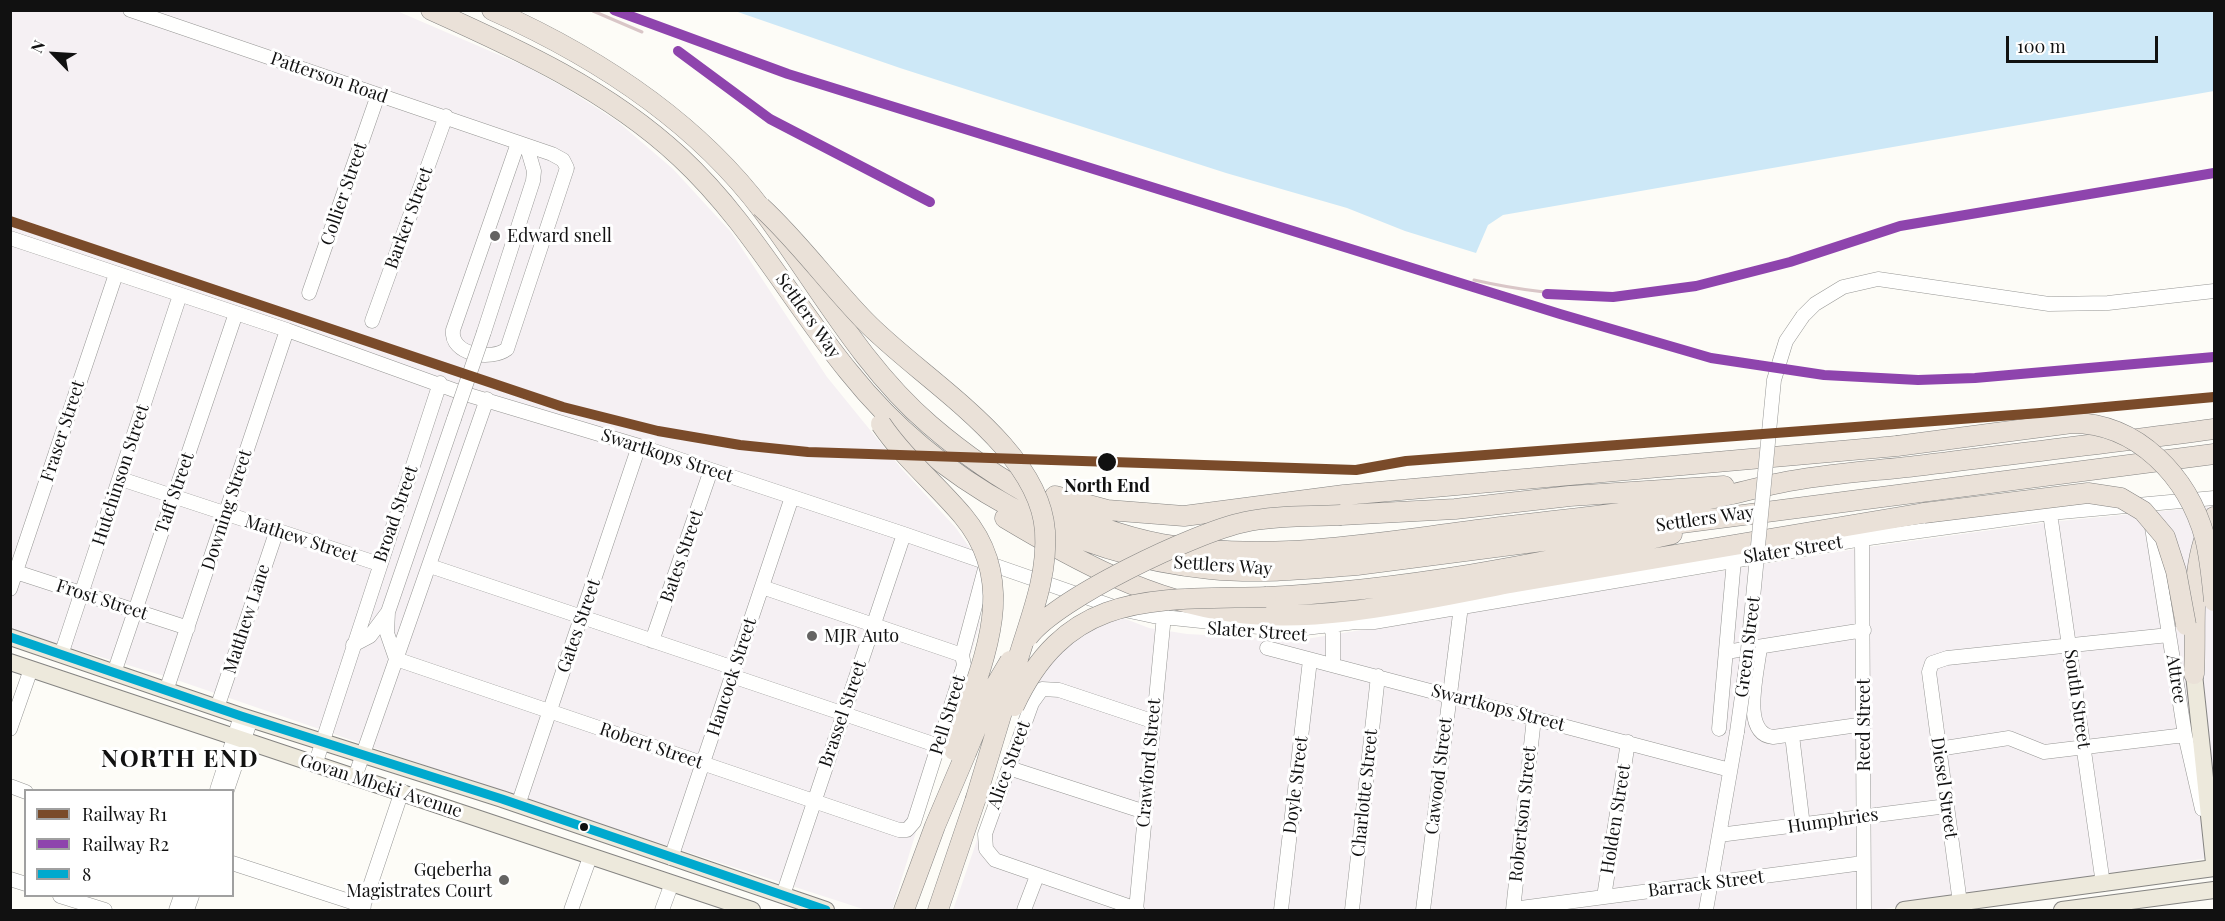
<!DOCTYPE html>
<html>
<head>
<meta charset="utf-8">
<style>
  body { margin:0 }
  #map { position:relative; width:2225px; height:921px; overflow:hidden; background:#fdfcf7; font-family:"Playfair Display",serif }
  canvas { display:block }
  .frame { position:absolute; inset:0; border:12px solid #111; pointer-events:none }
  .legend { position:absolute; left:24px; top:789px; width:210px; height:108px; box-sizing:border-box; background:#fff; border:2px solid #a0a0a0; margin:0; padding:8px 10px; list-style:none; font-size:18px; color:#111 }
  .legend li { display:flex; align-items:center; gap:12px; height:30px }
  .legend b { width:30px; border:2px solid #a0a0a0 }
  .north { position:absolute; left:24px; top:24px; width:60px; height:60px; -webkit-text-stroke:4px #fff; paint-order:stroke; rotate:295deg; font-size:16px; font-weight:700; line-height:24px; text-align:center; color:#111 }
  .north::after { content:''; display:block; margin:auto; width:21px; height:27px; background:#111; clip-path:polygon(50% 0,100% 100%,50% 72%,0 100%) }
  .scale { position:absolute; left:2006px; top:36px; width:152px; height:27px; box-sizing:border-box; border:3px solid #111; border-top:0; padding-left:8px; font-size:18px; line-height:21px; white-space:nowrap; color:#111; -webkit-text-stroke:4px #fff; paint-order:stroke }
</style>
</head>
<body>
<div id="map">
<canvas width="2225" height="921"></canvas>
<div class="frame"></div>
<ul class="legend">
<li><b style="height:8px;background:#7a4b2a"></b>Railway R1</li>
<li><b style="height:8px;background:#8e44ad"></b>Railway R2</li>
<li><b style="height:8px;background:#00a9ce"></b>8</li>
</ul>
<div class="north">N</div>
<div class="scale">100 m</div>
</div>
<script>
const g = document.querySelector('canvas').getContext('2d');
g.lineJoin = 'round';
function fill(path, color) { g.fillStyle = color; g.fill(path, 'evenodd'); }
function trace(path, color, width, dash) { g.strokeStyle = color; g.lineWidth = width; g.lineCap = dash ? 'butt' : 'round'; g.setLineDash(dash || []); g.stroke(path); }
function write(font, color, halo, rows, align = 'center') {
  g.font = font + ' "Playfair Display",serif'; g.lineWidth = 6; g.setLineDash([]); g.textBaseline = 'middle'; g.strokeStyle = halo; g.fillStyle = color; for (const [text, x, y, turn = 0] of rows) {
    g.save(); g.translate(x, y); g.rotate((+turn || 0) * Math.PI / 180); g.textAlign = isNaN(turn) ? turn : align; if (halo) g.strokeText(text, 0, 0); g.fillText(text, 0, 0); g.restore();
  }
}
fill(new Path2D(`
  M10,11h387l130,56 40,22 50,32 56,48 58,63 96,145 74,91 55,60 21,30 5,43 -3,27 -87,282h-26l-349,-113 -346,-119 -160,-48z
  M2214,506v351l-336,53h-925l69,-201 17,-32 31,-35 48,-26 31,12 38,6 113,6 568,-93 182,-25z`), '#f5f0f3');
fill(new Path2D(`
  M735,11h1479v80l-711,124 -15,10 -12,28 -71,-22 -58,-23 -121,-35 -326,-105z`), '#cde8f7');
const minor = new Path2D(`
  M130,10l422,144 11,6 4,8 -60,181c-16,12 -57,6 -54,-19l65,-187
  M10,238l277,92 175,63 177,53 265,88 216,75 33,7 135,14 68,-8h18l488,-83 188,-26 164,-15
  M309,293l69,-198
  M1803,316l12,-12 28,-17 35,-8 171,25 59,-1 106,-12
  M372,321l74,-205
  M484,332l49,-151 1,-10 -7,-24
  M121,479l258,85
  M2050,513l53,371
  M2151,521l34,214 17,74
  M1862,539l2,371
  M430,566l304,102
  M16,572l172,56
  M762,587l200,68
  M10,589l106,-315
  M1329,625l4,8v32
  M652,641l59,-171
  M353,645l17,-9 18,-24
  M1760,647c-2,23 -20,87 13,90l92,-13
  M1267,648l463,122
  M1726,652l138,-22
  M61,655l119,-360
  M396,659l503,171h8l7,-8 50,-157 -2,-10 24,-90
  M396,659l-9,-26 1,-21 66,-193
  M114,673l122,-360
  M732,676l207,70
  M166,691l121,-361
  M217,708l60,-178
  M10,729l21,-60
  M1719,729l15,-169
  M1792,735l11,91
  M1938,749l71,-11 35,14 141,-17
  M315,765l125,-382
  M1009,768l136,44
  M355,777l132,-378
  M10,786l16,6
  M217,790l24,-74
  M227,790l24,-71
  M518,805l121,-359
  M1719,835l228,-29
  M671,858l121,-361
  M232,863l132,43
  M10,879l16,5
  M783,895l121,-361
  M60,896l45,14
  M1604,897l24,-155
  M1960,903l-31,-231 3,-9 15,-5 222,-23
  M1137,909l-142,-49 -9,-11 -1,-15 47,-131 10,-14 17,1 93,31
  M1513,909l350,-46
  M176,910l5,-14
  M187,910l5,-14
  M362,910l40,-119
  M571,910l19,-53
  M662,910l10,-27
  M1024,910l13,-34
  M1136,910l28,-295
  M1281,910l29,-250
  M1352,910l26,-234
  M1423,910l38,-304
  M1513,910l21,-192
  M1706,910l31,-178`);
const major = new Path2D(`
  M10,637l231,79 261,83 324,111
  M10,662l742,248
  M2194,674l20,189
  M1904,910l310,-42
  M2062,910l152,-20`);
const highway = new Path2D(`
  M431,10c89,40 177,80 249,147 68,63 111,144 169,215 88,110 220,183 361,197 49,5 98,0 147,-4l857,-111
  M492,10c103,46 202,109 271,201 54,72 98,155 167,214 65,56 147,103 232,119 100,18 200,1 300,-12 79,-11 164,-17 242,-32 25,-4 50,-12 76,-17 47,-10 97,-12 145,-18 96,-12 193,-23 289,-36
  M1055,496l52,14 77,6 160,-21 553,-49
  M1341,515l114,-6 115,-13 154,-10
  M1005,518c70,42 145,83 228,94 89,13 194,-14 283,-30 136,-23 272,-47 408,-69
  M1266,597c138,-7 272,-32 406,-63
  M2194,674c3,-50 -6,-112 20,-157
  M904,910l31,-84 31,-73
  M938,910l38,-112`);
trace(minor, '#979795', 15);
trace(major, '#858482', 18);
trace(highway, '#858482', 21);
trace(minor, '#fffffe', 14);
trace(major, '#ede9dc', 16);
trace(highway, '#eae1d8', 20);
trace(new Path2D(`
  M614,10l174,64 772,240 151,44 113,17 94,5 57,-2 239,-21
  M593,11l49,21
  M675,49l27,17 68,53 160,83
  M1474,280c119,27 201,16 316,-18 37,-11 71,-27 108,-35 104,-24 212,-33 316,-54`), '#d9c6c7', 3);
const minorBridge = new Path2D(`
  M454,419l30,-87
  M1737,732l10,-72 27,-280 12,-39 17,-25`);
const highwayBridge = new Path2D(`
  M761,207c38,35 68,77 104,114 56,58 174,125 180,210 3,45 -14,85 -27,128 -14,47 -28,93 -42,139
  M881,424c23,34 56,61 82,92 62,74 13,155 -9,234
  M1897,446l175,-23c66,0 116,54 133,115 5,20 7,42 9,63
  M1924,513l164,-20 33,5 22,13 22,26 11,34 10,54
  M1028,637c29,-39 168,-105 217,-115 31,-7 65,-5 96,-7
  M1014,706c54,-117 141,-106 252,-109
  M966,753l25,-60 19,-32`);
trace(minorBridge, '#979795', 15, []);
trace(highwayBridge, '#858482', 21, []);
trace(minorBridge, '#fffffe', 14);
trace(highwayBridge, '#eae1d8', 20);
trace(new Path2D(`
  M10,637l231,79 261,83 324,111`), '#00a9ce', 9);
trace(new Path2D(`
  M10,221l553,186 95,24 82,14 68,7 548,18 50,-9 634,-48 174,-16`), '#7a4b2a', 10);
trace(new Path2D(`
  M614,10l174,64 772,240 151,44 113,17 94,5 57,-2 239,-21
  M678,51l92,68 160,83
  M1547,294l66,3 83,-11 94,-24 110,-36 314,-53`), '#8e44ad', 10);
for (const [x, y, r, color] of [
  [495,236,6,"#646362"],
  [1107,462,10,"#111"],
  [812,636,6,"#646362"],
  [584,827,5,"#111"],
  [504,880,6,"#646362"]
]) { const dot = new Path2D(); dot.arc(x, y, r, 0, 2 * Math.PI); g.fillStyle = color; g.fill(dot); trace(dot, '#fff', 2); }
write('18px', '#111', '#fff', [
  ["Patterson Road",329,78,19],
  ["Collier Street",344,194,-71],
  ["Barker Street",409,218,-70],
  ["Settlers Way",808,316,55],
  ["Fraser Street",63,431,-72],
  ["Swartkops Street",667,456,18],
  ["Hutchinson Street",121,475,-72],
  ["Taff Street",175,493,-71],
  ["Downing Street",227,510,-72],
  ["Broad Street",396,514,-71],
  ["Settlers Way",1705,519,-8],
  ["Mathew Street",301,539,18],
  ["Slater Street",1793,550,-9],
  ["Bates Street",682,556,-71],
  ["Settlers Way",1223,566,4],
  ["Frost Street",102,600,18],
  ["Matthew Lane",247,619,-72],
  ["Gates Street",579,626,-71],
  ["Slater Street",1257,632,4],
  ["Green Street",1748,647,-83],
  ["Hancock Street",732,677,-72],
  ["Attree",2176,679,81],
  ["South Street",2077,699,82],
  ["Swartkops Street",1498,708,15],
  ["Brassel Street",843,714,-71],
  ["Pell Street",948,715,-73],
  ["Reed Street",1864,725,-90],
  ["Robert Street",651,746,19],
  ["Crawford Street",1149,763,-85],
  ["Alice Street",1009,765,-70],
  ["Cawood Street",1439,776,-83],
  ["Doyle Street",1296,785,-83],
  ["Govan Mbeki Avenue",381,786,18],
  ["Diesel Street",1944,788,82],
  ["Charlotte Street",1365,793,-84],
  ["Robertson Street",1523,814,-84],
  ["Holden Street",1616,819,-81],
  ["Humphries",1833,821,-8],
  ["Barrack Street",1706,884,-7]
]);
write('18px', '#111', '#fff', [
  ["Edward snell",507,236],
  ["MJR Auto",824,636],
  ["Gqeberha",492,870,"right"],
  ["Magistrates Court",492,891,"right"]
], 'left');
write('bold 18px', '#111', '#fff', [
  ["North End",1107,486]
]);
g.letterSpacing = '1.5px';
write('bold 24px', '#111', '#fff', [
  ["NORTH END",180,760]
]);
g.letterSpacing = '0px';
</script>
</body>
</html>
